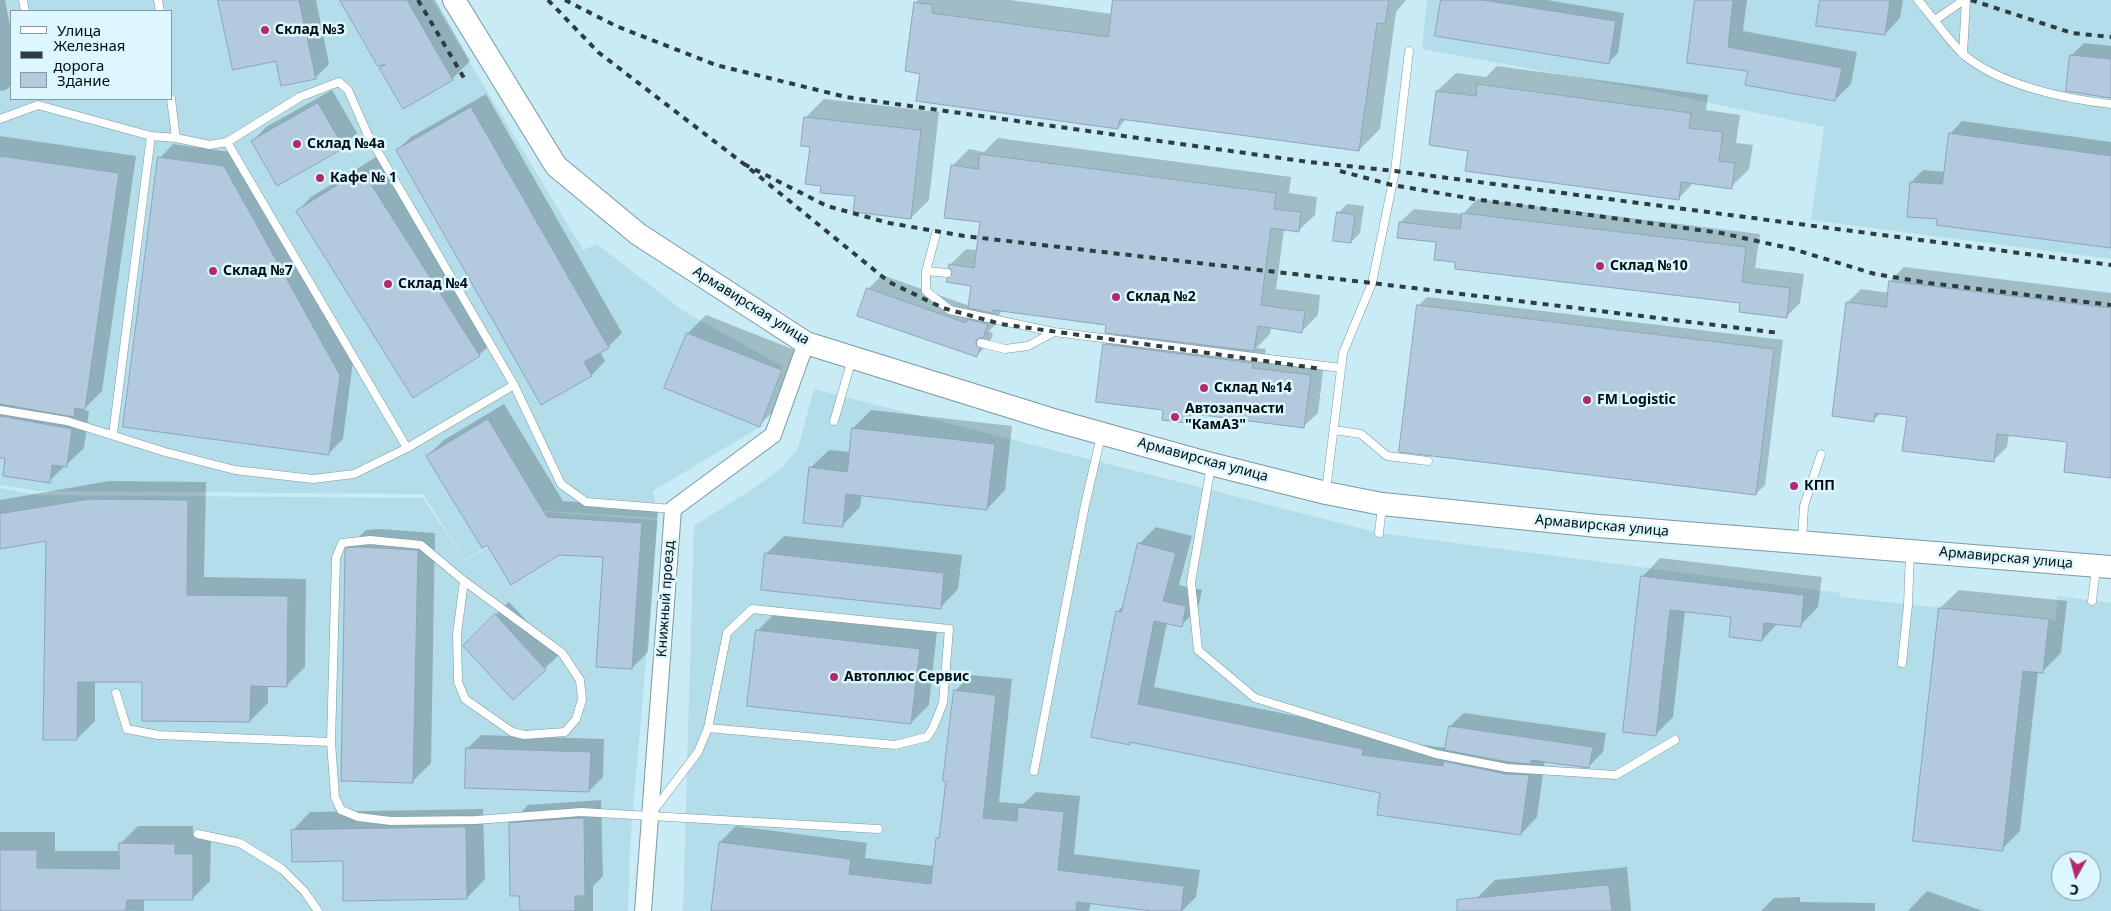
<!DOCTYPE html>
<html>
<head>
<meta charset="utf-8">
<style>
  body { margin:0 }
  #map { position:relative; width:2111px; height:911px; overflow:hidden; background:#c9ebf5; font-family:"Noto Sans",sans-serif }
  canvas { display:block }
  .legend { position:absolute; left:10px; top:10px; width:162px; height:90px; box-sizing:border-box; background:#dcf7ff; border:1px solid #859aa0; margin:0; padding:6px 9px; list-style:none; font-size:15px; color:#030e11 }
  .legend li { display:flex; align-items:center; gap:10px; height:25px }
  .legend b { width:25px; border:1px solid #859aa0 }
  .north { position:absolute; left:2051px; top:851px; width:50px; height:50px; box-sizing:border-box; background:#dcf7ff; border:1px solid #859aa0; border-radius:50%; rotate:187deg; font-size:14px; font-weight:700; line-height:20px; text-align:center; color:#030e11 }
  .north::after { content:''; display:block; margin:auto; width:18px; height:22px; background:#b12a6c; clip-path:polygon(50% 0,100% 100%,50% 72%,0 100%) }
</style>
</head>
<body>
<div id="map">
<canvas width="2111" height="911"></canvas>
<ul class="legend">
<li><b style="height:6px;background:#fff"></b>Улица</li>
<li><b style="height:6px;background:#2d3d41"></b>Железная дорога</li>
<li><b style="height:14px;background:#b2c9de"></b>Здание</li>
</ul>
<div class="north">С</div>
</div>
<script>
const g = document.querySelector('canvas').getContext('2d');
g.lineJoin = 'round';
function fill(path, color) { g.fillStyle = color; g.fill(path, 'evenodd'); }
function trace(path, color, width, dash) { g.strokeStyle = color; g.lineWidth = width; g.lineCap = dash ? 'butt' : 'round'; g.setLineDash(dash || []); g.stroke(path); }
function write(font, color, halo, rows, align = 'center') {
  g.font = font + ' "Noto Sans",sans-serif'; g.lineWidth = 5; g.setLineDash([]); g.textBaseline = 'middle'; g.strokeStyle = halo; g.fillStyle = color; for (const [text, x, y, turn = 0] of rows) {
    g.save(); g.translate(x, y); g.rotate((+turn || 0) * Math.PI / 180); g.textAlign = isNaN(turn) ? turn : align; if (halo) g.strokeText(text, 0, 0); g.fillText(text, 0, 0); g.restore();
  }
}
fill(new Path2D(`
  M0,0h432l151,250 14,-6 85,66 100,56 -22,61 -107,64 5,27 -112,-7 -81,49 -42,-66 -385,-3 -38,-6zM11,11h160v88h-160z
  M1427,0h684v259l-300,-39 13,-93 -161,-34 -241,-44z
  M814,389l565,144 461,60v4l216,23 1,-24 54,7v308h-1428l11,-385 63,-40 27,-20 14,-18zM2061,861h30v30h-30z
  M0,488l38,7 385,3 42,63 82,-49 111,8 -28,325 -2,66h-628z`), '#b3dde9');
fill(new Path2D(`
  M0,0h5l6,31v54l-5,5 -6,1z
  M219,0h97l13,64 -14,14 -38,-19z
  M342,0h93l35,61 -18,18 -71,-11 5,-5z
  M918,0h92l102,14 2,-14h292l-10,12 -16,117 -21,21 -232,-32 -9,10 -197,-55 -6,-70z
  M1442,0h105l77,13 -6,40 -9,9z
  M1697,0h50l-4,31 114,21 -6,32 -16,16 -86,-30 -60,-8z
  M1821,0h82l-3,18 -15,16z
  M2084,43l27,3v51l-40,-41z
  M1497,66l211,29 -2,15 34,5 -4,28 17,2 -4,24 -18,18 -37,-5 -16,17 -208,-49 -33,-59 19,-18 30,4z
  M332,90l25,43 -14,14 -90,-6 13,-14z
  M486,94l136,239 -14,14 -8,5 5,9 -13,14 -195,-225 14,-13z
  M824,99l115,13 -10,88 -18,18 -55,-23 -34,-10 -16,-68z
  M1962,121l149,21v105l-173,-29 -27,-36 12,-12 22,2 5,-38z
  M0,136l136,20 -34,235 -19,19 6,1 -5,37 -35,33 -42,-24 -7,-1z
  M998,138l293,39 -2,16 28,4 -2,18 -17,16 -14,-2 -8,60 44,6 -2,20 -16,16 -31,-4 -1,7 -14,14 10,1 -1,5 59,8 -6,51 -14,13 -109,-13 -10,9 -20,-13 -60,-65 11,-11 -9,-9 -106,-14 -4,13 -8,8 4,3 -3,8 -14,14 -108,-67 14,-14 88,31 3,-21 -19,-12 -4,-8 16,-16 11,1 4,-29 -29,-55 17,-17 15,3z
  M173,144l65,9 115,208 -10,78 -14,14 -169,-295z
  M376,157l117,185 -14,13 -181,-144 13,-14z
  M1477,199l283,35 -5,34 49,6 -4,29 -14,14 -45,-15 -284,-41 -20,-20 -37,-19 14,-13 49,5z
  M1347,204l17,2 -4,27 -9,9 -13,-29z
  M1904,267l207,26v184l-42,-36 -60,-7 -2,13 -14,14 -85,-45 -27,-3 -8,7 -26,-117 14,-14 28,4 1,-12z
  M1427,297l356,43 -18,145 -9,9 -338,-188z
  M706,315l94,37 -22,55 -19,18 -71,-92z
  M504,404l59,97 95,7 -10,144 -16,16 -28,-112 -117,-13 -60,-87 17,-16z
  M871,410l141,16 -7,64 -18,19 -125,-15 -2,13 -18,19 -32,-58 19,-18 21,2 3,-24z
  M109,481l97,1 -2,95 102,2 -1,88 -18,18h-19v18l-18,18 -106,-40 -49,-1v41l-18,18 -30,-200 -47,9v-48z
  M1156,527l36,9 -13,49 23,5 -4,19 -17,16 -14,-3 -13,65 225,46 -1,6 69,9 3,-22 14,-13 142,20 -3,19 -14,14 -44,-6 -8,57 -16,17 -140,-42 -249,-51 -3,3 -12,-132 7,-7 15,-61z
  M379,529l56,4 -4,230 -18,18 -66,-232 19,-19z
  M784,536l178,19 -4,34 -18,19 -174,-54z
  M1660,558l162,19 -4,30 -18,19 -22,-3 -16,17 -30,-24 -47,-5 -12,106 -18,18 -13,-158z
  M1959,590l108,11 -6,52 -18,18h-5l-18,160 -18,18 -62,-241z
  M509,602l50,53 -46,43 -48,-54z
  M775,613l162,18 -8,74 -18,18 -154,-92z
  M971,675l41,4 -13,123 24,2 13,-12 44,4 -6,58 126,16 -4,27 -14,14h-20l-71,-9 -2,9h-377l8,-69 16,-16 131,17 -2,15 69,8 4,-28 3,-3 6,-55 8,-89z
  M481,735l123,4 -1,38 -14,14 -122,-42z
  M601,800l2,76 -10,10v25h-72v-16l-11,-71 18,-19z
  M483,809l2,70 -18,19 -123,-38 -52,-29 18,-19z
  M138,826h55v10h18l-1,45 -18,18 -48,-1v13l-144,-2v-77h55v19h65v-7z
  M1627,867l4,44h-153l-1,-13 18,-18z
  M1927,891l56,20h-75z
  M1800,897v5l75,1v8h-114l13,-13z`), '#0003');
const building = new Path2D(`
  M218,0h81l17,79 -35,7 -5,-25 -43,9z
  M340,0h67l46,80 -50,29 -24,-41 7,-4 -8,2z
  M1113,0h276l-4,24 -8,-1 -18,128 -239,-32 -2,10 -202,-28 4,-27 -15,-3 9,-69 19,3 -1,8 176,24z
  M1441,0h42l133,21 -7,43 -174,-28z
  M1695,0h38l-5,47 114,21 -7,33 -90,-16 3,-14 -61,-8z
  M1820,0h70l-5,35 -69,-9z
  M2070,55l41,4v39l-45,-7z
  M1477,84l214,29 -2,15 34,4 -4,29 16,2 -3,26 -51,-7 -2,18 -214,-29 3,-20 -39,-6 7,-54 40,5z
  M318,103l26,45 -67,38 -26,-45z
  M471,107l138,241 -25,14 8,14 -51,29 -145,-255z
  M804,117l117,13 -10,89 -58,-7 2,-16 -35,-3 1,-7 -16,-2 5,-37 -9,-1z
  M1949,133l162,23v92l-175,-23 1,-6 -30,-2 3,-35 32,2z
  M980,154l296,39 -2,16 27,3 -2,20 -28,-4 -10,77 44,6 -3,22 -44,-7 -4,25 -149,-18 1,-8 -113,-15 -1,3 -24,-5 3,-22 -25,-4 1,-3 5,-5v-4l-4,-2 1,-4 25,4 6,-46 -36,-4 7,-53 27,4z
  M0,156l119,17 -34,237 -10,-2 -1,9 -74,-13z
  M158,157l66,9 116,209 -11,80 -206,-28z
  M362,170l118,186 -67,42 -117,-187z
  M1337,212l18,3 -4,28 -18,-2z
  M1462,213l284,34 -4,35 48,6 -3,30 -48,-6 1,-9 -285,-34v-7l-21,-2 2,-18 -39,-4 2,-16 61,7z
  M1889,281l222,27v170l-47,-6 3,-30 -70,-8 -3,28 -92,-11 5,-34 -32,-4 -1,9 -42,-6 14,-114 40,5z
  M867,288l99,35 1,-4 21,5 -5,14h-4l-3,3v4l4,3 -3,9 -120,-41z
  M1417,305l357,44 -18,146 -357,-43z
  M687,333l95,37 -22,57 -96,-39z
  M1103,344l150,19 -1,5 59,7 -7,53 -117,-15 -1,10 -24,-3 1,-10 -67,-8z
  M0,416l72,13 -5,38 -15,-2 -2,18 -47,-7 2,-18h-5z
  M488,419l59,98 95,6 -10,146 -36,-2 7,-110 -44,-2 -48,30 -24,-40 -5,3 -56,-92z
  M852,428l143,16 -8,66 -141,-16 -3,33 -40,-4 6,-56 38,5z
  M90,499l98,1 -1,95 101,1 -1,91 -36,-1 -1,36 -108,-1v-39h-64l-1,58h-34l3,-199 -46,8v-35z
  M1138,543l38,10 -13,48 23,5 -4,21 -28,-6 -16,83 225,45 -1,6 81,11v-5l63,13 23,1 -8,60 -144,-20 3,-22 -250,-51v3l-39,-8 25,-126 5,1z
  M360,547l58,3 -5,233 -72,-2 4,-230 1,-3z
  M765,553l179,20 -3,36 -180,-19z
  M1641,576l163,19 -3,32 -37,-4 -2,18 -33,-4 2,-20 -61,-7 -14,126 -33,-4z
  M1939,608l110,11 -6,54 -20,-2 -20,180 -90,-10z
  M495,614l51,56 -33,30 -50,-54z
  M756,630l164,19 -9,75 -164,-18z
  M954,690l42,5 -13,123 34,3 1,-14 46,5 -6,58 126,16 -3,25h-29l-75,-9 -1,9h-365l8,-69 132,17 -2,15 82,10 5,-46h3l7,-57h-3z
  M1449,726l144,21 -4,21 -58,-8v4l-23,-2 -63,-12z
  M466,748l125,4 -2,40 -124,-4z
  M584,818l1,78h-10v15h-55l-1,-15h-9l-1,-73z
  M466,827l1,72 -124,2v-40l-51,1 -1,-32z
  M119,843l56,1v10h18v46h-66l-1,11h-126v-61h37v18l82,1z
  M1609,885l3,26h-155v-11z`);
fill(building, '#b2c9de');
trace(building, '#8ea5b8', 1);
const lane = new Path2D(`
  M23,0l2,11
  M158,0l2,11
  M1918,0c14,16 30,40 45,54 36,31 102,45 148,50
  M1935,20l29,-20
  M1963,54l3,-54
  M171,99l5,39
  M0,119l38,-14 113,31 25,2 34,7 17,-3 73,-45 39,-15 9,8 19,43 147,252 47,99 25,18 87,7
  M227,142l180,306
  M936,234l-10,37v20l24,19 104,22 287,36
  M926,271l21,2
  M981,343l24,6 23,-3 26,-14
  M0,410l67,11 98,31 70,18 78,9 41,-5 53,-26 107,-63
  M834,421l18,-62
  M1334,430l27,4 26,22 41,5
  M113,434l38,-298
  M1211,466l-20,116 7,68 57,48 181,56 71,14 109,7 59,-35
  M1326,491l17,-138 29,-70 23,-112 14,-120
  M1379,533l3,-27
  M1802,540l2,-34 17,-52
  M464,581l-7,53 1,48 7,17 47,33 12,3 41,-3 11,-13 6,-19 -2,-20 -18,-27 -98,-72 -43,-36 -51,-5 -28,3 -6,15 -5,184 4,55 6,13 17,7 33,4 85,-1 105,-8 297,17
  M2092,601l4,-33
  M1902,663l6,-58 2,-53
  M116,693l11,36 31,6 173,7
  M1034,771l51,-266 16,-69
  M654,810l44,-58 10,-24 19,-95 25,-24 197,20 -6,74 -10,25 -6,9 -32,8 -187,-17
  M198,834l42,9 42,26 22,22 14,20`);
const street = new Path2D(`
  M643,911l30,-402 100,-74 33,-92`);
const secondary = new Path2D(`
  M454,0l102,166 82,68 168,109 244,76 161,45 115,29 56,11 216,22 513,41`);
trace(lane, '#7999a2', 9);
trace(street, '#7999a2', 18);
trace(secondary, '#7999a2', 24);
trace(lane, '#fff', 8);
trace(street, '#fff', 16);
trace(secondary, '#fff', 22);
trace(new Path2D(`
  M418,0l46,78
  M548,0l50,52 146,112 145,118 54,26 58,16 321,45
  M565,0l51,26 100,39 130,32 463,65 86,9 716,94
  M1971,0l101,33 39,4
  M744,164l83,42 62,17 75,13 408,47 408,50
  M1340,171l52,14 82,14 247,34 72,16 82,25 54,9 182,22`), '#2d3d41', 4, [6, 6]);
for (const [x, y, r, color] of [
  [265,30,5,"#b12a6c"],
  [297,144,5,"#b12a6c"],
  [320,178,5,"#b12a6c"],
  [1600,266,5,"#b12a6c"],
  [213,271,5,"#b12a6c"],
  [388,284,5,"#b12a6c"],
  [1116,297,5,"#b12a6c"],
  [1204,388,5,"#b12a6c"],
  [1587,400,5,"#b12a6c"],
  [1175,417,5,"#b12a6c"],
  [1794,486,5,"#b12a6c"],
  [834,677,5,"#b12a6c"]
]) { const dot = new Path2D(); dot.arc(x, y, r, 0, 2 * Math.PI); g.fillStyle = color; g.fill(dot); trace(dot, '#dcf7ff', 2); }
write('bold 14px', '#030e11', '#dcf7ff', [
  ["Склад №3",275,30],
  ["Склад №4а",307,144],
  ["Кафе № 1",330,178],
  ["Склад №10",1610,266],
  ["Склад №7",223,271],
  ["Склад №4",398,284],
  ["Склад №2",1126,297],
  ["Склад №14",1214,388],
  ["FM Logistic",1597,400],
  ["Автозапчасти",1185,409],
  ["\"КамАЗ\"",1185,425],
  ["КПП",1804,486],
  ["Автоплюс Сервис",844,677]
], 'left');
write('14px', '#030e11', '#dcf7ff', [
  ["Армавирская улица",751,306,32],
  ["Армавирская улица",1203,460,15],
  ["Армавирская улица",1602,526,5],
  ["Армавирская улица",2006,558,5],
  ["Книжный проезд",666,599,-86]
]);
</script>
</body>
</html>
